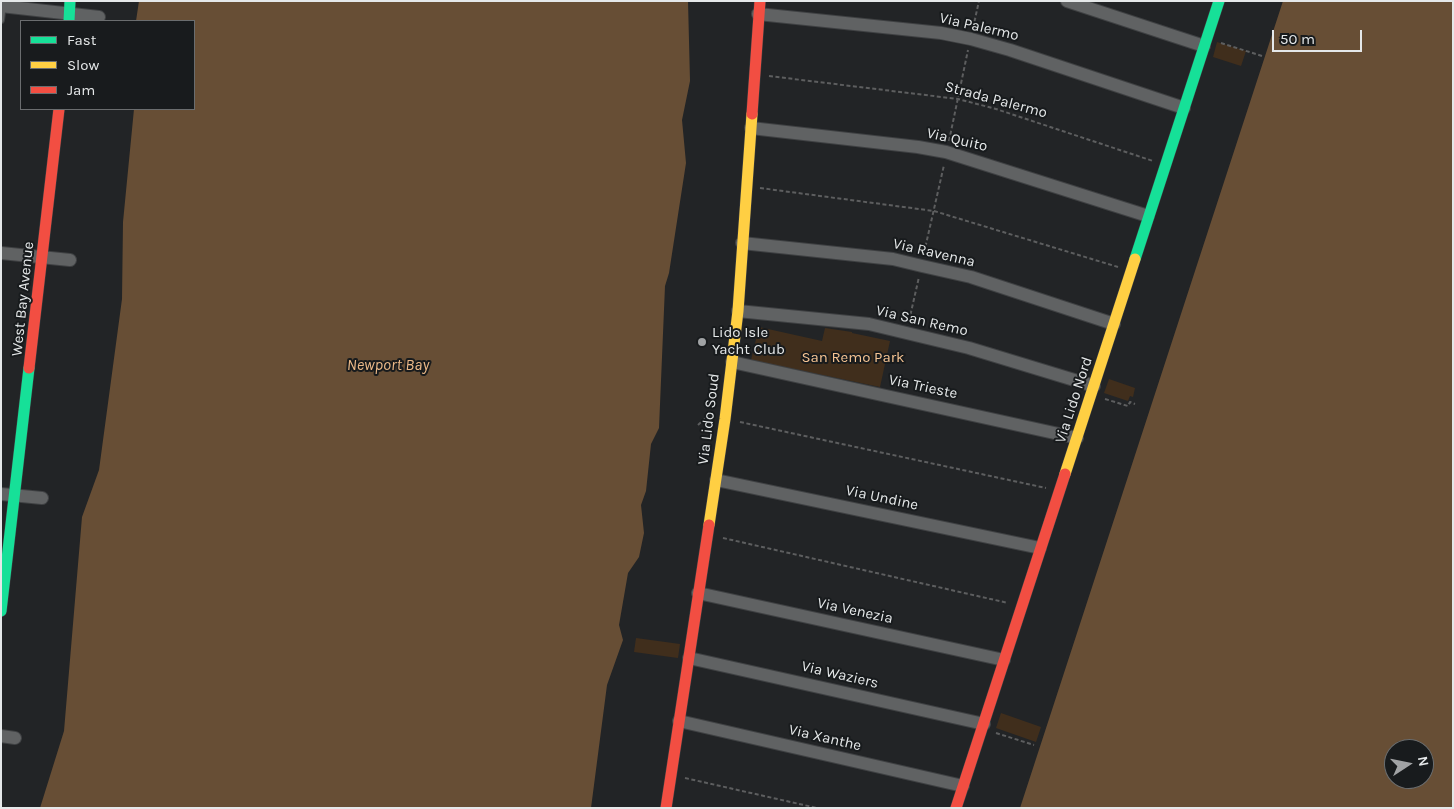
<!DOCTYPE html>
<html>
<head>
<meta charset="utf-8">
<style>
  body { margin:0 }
  #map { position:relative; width:1454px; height:809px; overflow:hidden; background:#222426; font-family:Karla,sans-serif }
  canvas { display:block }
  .frame { position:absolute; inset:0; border:2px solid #e5e8e9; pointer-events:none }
  .legend { position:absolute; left:20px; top:20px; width:175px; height:90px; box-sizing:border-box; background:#181b1d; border:1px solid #6a6d6f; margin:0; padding:6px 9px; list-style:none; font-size:15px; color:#e5e8e9 }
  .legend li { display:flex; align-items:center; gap:10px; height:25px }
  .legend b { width:25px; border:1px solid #6a6d6f }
  .north { position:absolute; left:1384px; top:739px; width:50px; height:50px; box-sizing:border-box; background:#181b1d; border:1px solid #6a6d6f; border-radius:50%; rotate:79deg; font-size:14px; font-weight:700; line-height:20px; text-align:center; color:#e5e8e9 }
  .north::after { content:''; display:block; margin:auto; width:18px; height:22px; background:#a1a3a5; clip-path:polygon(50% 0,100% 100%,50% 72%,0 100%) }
  .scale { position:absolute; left:1272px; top:30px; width:90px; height:22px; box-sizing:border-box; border:2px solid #e5e8e9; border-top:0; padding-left:6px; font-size:15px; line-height:18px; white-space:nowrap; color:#e5e8e9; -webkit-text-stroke:4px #181b1d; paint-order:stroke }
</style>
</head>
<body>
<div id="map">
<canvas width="1454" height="809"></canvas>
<div class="frame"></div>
<ul class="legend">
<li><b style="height:6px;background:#16e098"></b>Fast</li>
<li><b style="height:6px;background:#ffcf43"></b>Slow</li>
<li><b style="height:6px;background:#f24e42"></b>Jam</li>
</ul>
<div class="north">N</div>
<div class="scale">50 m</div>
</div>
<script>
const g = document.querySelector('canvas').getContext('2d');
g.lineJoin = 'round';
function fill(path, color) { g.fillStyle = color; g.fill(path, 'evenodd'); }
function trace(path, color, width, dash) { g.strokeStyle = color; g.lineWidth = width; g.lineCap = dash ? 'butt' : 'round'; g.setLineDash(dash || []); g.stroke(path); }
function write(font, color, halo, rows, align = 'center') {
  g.font = font + ' Karla,sans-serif'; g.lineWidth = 4; g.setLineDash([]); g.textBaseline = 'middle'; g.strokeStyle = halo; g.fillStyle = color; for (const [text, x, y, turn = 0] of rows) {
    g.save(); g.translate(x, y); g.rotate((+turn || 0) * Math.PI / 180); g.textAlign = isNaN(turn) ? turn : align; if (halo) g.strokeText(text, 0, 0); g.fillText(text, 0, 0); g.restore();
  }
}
fill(new Path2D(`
  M1217,42l29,9 -5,15 -28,-9z
  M759,327l63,14 3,-13 27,4v1l38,8 -10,46 -129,-27z
  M1109,379l26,9 -2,9 -3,-1 -2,5 -24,-8z
  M636,638l44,6 -2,14 -44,-6z
  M1001,713l40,14 -5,15 -40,-14z`), '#402e1c');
fill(new Path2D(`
  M139,1h549l2,80 -8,39 4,43 -17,110 -4,13 -6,142 -8,16 -5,47 -5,14 3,28 -5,24 -11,16 -9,52 4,15 -16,45 -16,123h-551l24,-77 18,-214 17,-47 23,-171 1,-77 11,-113h60v-88h-58z
  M1283,1h170v807h-433zM1394,749h30v30h-30z`), '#674e35');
const lane = new Path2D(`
  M1,20l2,-16`);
const street = new Path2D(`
  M1067,1l137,45
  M1,6l98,11
  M758,14l183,19 30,6 39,11 174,58
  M751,128l167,19 28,5 202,64
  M742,243l151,16 29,7 49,11 143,47
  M1,253l69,7
  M738,311l131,13 100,24 125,38
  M732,362l345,76
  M716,480l324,68
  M1,494l41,4
  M698,593l306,67
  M689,658l295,66
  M679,721l284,65
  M1,736l14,2`);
const fast = new Path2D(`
  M69,21l1,-20
  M1135,259l84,-258
  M1,611l28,-243`);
const slow = new Path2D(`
  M1065,474l70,-215
  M709,525l16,-106 13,-108 14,-197`);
const jam = new Path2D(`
  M752,114l8,-113
  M29,368l30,-259
  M666,808l43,-283
  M956,808l109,-334`);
trace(lane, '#3f4143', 8);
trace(street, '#3f4143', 14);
trace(fast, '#3f4143', 12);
trace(slow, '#3f4143', 12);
trace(jam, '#3f4143', 12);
trace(new Path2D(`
  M973,28l6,-27
  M1221,43l41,13
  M769,76l189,23 38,10 157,52
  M949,141l19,-91
  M760,188l174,23 184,56
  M924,253l20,-88
  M909,321l10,-44
  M1105,399l23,7 2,-4 5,2
  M740,422l306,66
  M698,425l11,-10h2
  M723,538l285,65
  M996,733l38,12
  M685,778l132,30`), '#5d5e5f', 2, [4, 2.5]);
trace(lane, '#606263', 6);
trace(street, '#606263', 12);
trace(fast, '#16e098', 11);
trace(slow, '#ffcf43', 11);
trace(jam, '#f24e42', 11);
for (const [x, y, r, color] of [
  [702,342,5,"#a1a3a5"]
]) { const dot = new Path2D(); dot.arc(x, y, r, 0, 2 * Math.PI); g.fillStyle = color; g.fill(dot); trace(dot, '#181b1d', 2); }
write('15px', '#e5e8e9', '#181b1d', [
  ["Via Palermo",979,27,13],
  ["Strada Palermo",996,100,15],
  ["Via Quito",957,140,13],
  ["Via Ravenna",934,253,13],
  ["West Bay Avenue",23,299,-84],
  ["Via San Remo",922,321,13],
  ["Via Trieste",923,387,12],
  ["Via Lido Nord",1074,400,-72],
  ["Via Lido Soud",709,419,-83],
  ["Via Undine",882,498,12],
  ["Via Venezia",855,611,12],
  ["Via Waziers",840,675,13],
  ["Via Xanthe",825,738,13]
]);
write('15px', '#e5e8e9', '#181b1d', [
  ["Lido Isle",712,333],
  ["Yacht Club",712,350]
], 'left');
write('15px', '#f6c493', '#181b1d', [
  ["San Remo Park",853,358]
]);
write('italic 16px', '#ebb988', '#181b1d', [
  ["Newport Bay",388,365]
]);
</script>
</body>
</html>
